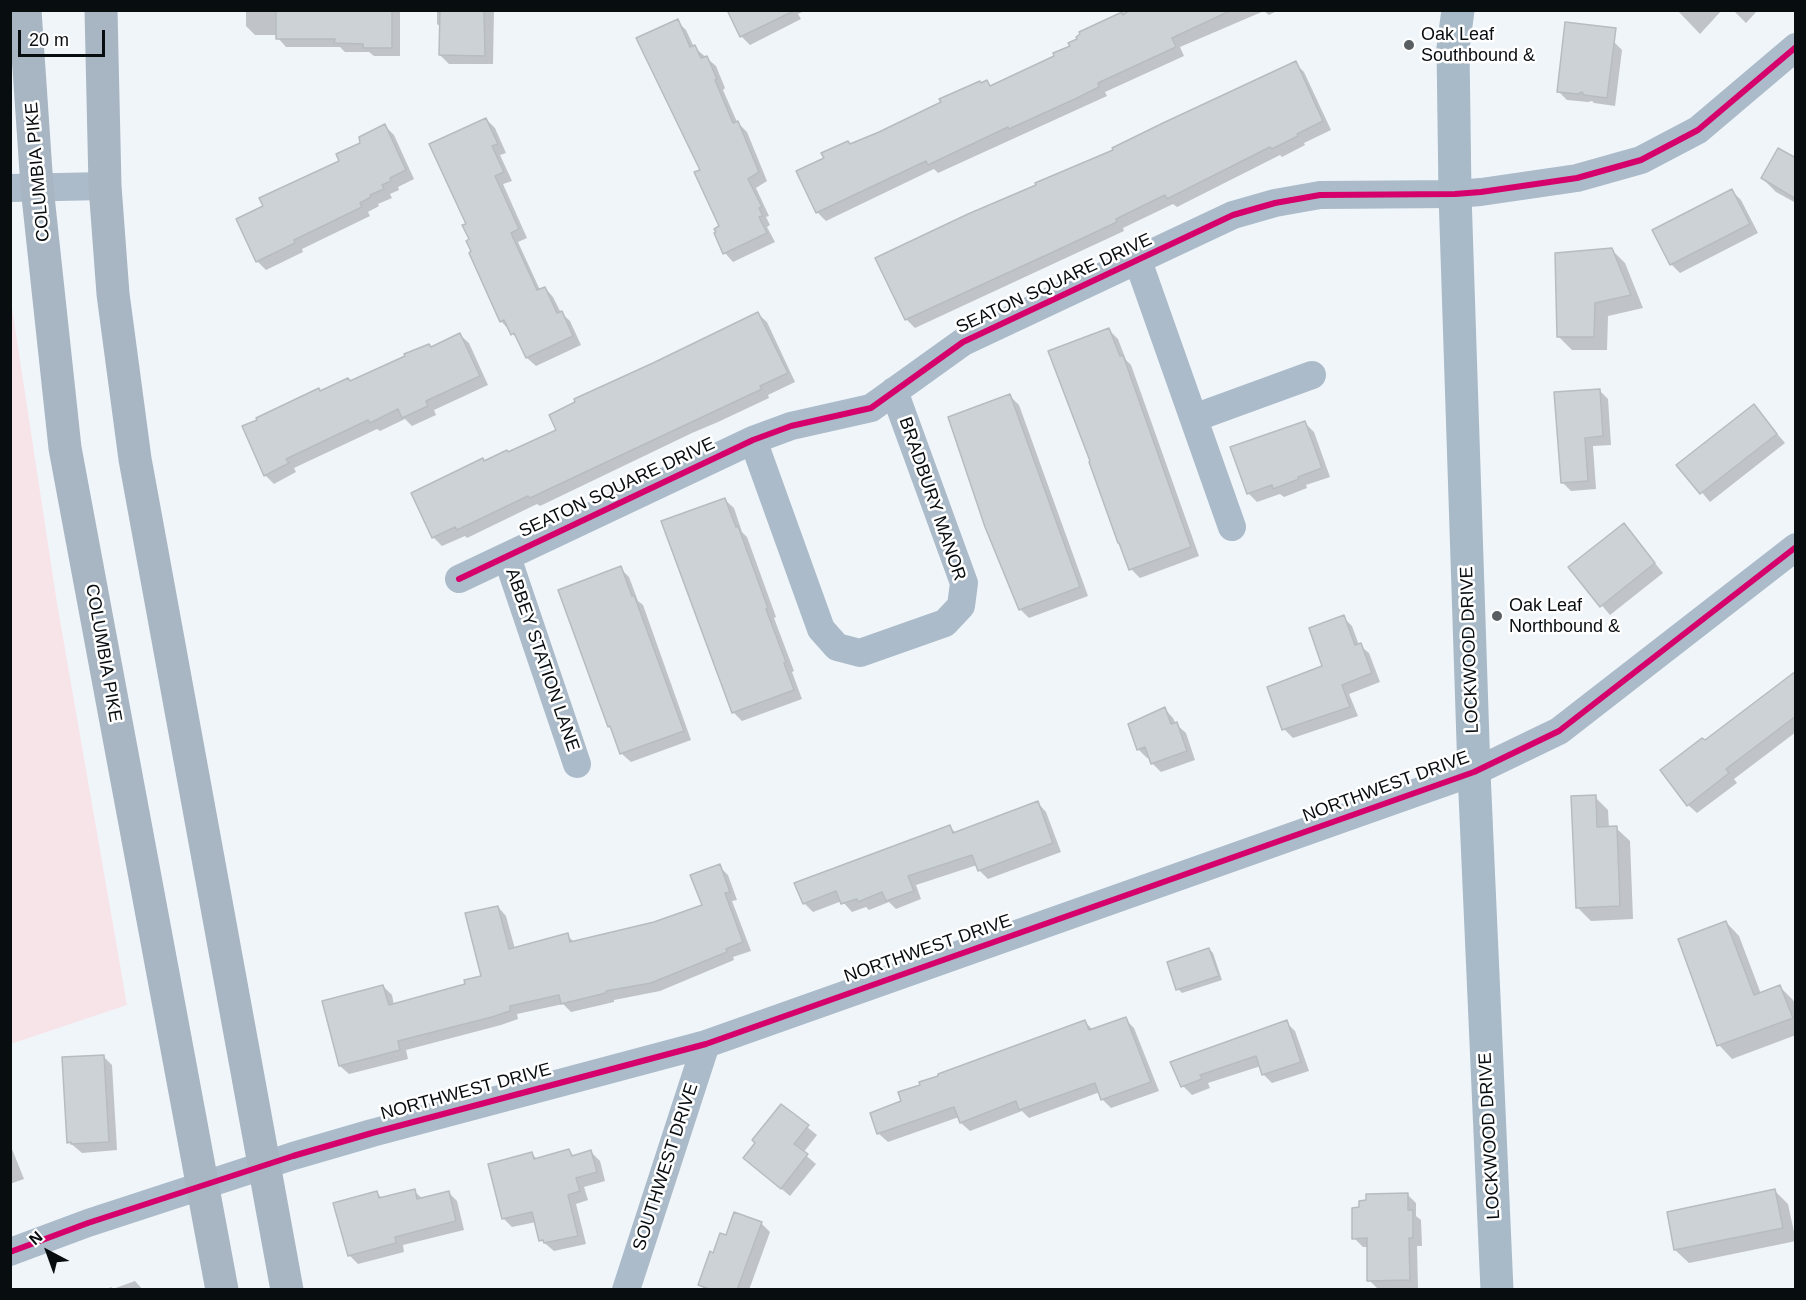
<!DOCTYPE html>
<html>
<head>
<meta charset="utf-8">
<style>
  body { margin:0 }
  #map { position:relative; width:1806px; height:1300px; overflow:hidden; background:#f0f5fa; font-family:Helvetica,sans-serif }
  canvas { display:block }
  .frame { position:absolute; inset:0; border:12px solid #080d10; pointer-events:none }
  .north { position:absolute; left:18px; top:1222px; width:60px; height:60px; -webkit-text-stroke:4px #fff; paint-order:stroke; rotate:319deg; font-size:16px; font-weight:700; line-height:24px; text-align:center; color:#080d10 }
  .north::after { content:''; display:block; margin:auto; width:21px; height:27px; background:#080d10; clip-path:polygon(50% 0,100% 100%,50% 72%,0 100%) }
  .scale { position:absolute; left:18px; top:30px; width:87px; height:27px; box-sizing:border-box; border:3px solid #080d10; border-top:0; padding-left:8px; font-size:18px; line-height:21px; white-space:nowrap; color:#080d10; -webkit-text-stroke:4px #fff; paint-order:stroke }
</style>
</head>
<body>
<div id="map">
<canvas width="1806" height="1300"></canvas>
<div class="frame"></div>
<div class="north">N</div>
<div class="scale">20 m</div>
</div>
<script>
const g = document.querySelector('canvas').getContext('2d');
g.lineJoin = 'round';
function fill(path, color) { g.fillStyle = color; g.fill(path, 'evenodd'); }
function trace(path, color, width, dash) { g.strokeStyle = color; g.lineWidth = width; g.lineCap = dash ? 'butt' : 'round'; g.setLineDash(dash || []); g.stroke(path); }
function write(font, color, halo, rows, align = 'center') {
  g.font = font + ' Helvetica,sans-serif'; g.lineWidth = 5; g.setLineDash([]); g.textBaseline = 'middle'; g.strokeStyle = halo; g.fillStyle = color; for (const [text, x, y, turn = 0] of rows) {
    g.save(); g.translate(x, y); g.rotate((+turn || 0) * Math.PI / 180); g.textAlign = isNaN(turn) ? turn : align; if (halo) g.strokeText(text, 0, 0); g.fillText(text, 0, 0); g.restore();
  }
}
fill(new Path2D(`
  M11,301l46,302 70,402 -116,39z`), '#f7e4e9');
fill(new Path2D(`
  M246,10h154v46h-26l-5,-4h-24l-5,-5h-54l-8,-9v-3h-23l-9,-9z
  M437,10h57l-1,54h-44l-9,-9 1,-28 -4,-3z
  M729,10h77l-8,4 3,5 -51,26 -9,-9z
  M1129,10h150l-10,5 -5,-4 -84,36 4,9 -79,36 2,4 -169,77 -4,-4 -108,52 -9,-9 34,-66 136,-64 4,5 65,-31 16,-9 10,-12 -1,-2z
  M1677,10h45l-22,24z
  M1733,10h25l-12,13z
  M677,21l9,9 8,17 22,19 9,22 -2,2 14,32 10,10 20,49 -11,7 13,28 -3,1 4,8 -3,2 8,15 -42,20 -8,-9 -4,-27 -19,-55z
  M1613,41l9,9 -7,56 -21,-3 -2,-2 -4,1 -21,-2 -9,-9z
  M1295,63l9,9 27,58 -27,13 1,2 -23,12 -2,-2 -103,52 -4,-3 -50,24 1,3 -209,97 -9,-9 209,-168z
  M486,119l9,9 11,25 -6,2 12,26 -9,3 24,54 -9,4 22,48 5,-2 8,9 8,16 9,8 11,24 -45,21 -9,-8 -7,-16 -19,-21 -28,-69 -5,-28z
  M385,126l9,9 20,44 -16,8 1,3 -9,4 2,4 -14,6 1,2 -11,6 2,4 -68,33 1,3 -37,18 -9,-9 8,-54 76,-45z
  M1796,160v43l-20,-11 -14,-14z
  M1732,191l9,9 17,33 -78,40 -9,-9z
  M1612,250l13,13 18,45 -35,8 -1,34h-35l-13,-13z
  M758,314l9,8 28,60 -27,13 1,3 -51,24 -26,11 -152,73 -3,-2 -70,34 -2,-2 -23,10 -9,-9 50,-77 2,2 23,-8 50,-23z
  M1109,330l9,9 8,21 5,5 68,191 -59,22 -9,-9 -9,-24z
  M460,335l9,8 19,42 -54,25 2,5 -24,11 -7,-7 -25,12 -3,-2 -83,39 2,4 -22,12 -9,-9 56,-83 111,-44z
  M1599,390l9,9 3,46 -18,1 3,43 -25,2 -9,-9z
  M1010,396l9,9 69,191 -59,22 -9,-9z
  M1754,406l31,37 -75,59 -31,-37z
  M1305,423l9,9 16,45 -24,8 1,3 -23,9 -4,-3 -23,8 -9,-9z
  M725,500l9,8 8,24 5,5 29,80 -2,1 20,53 -2,1 10,27 -60,22 -9,-9z
  M1624,525l39,48 -53,42 -40,-47z
  M620,568l9,9 9,24 5,4 48,135 -60,22 -9,-8 -9,-24 -4,-4z
  M1343,617l9,9 7,19 10,8 11,29 -31,12 9,22 -65,22 -9,-9 40,-62z
  M1796,673v59l-62,47 3,4 -40,30 -9,-8 17,-63z
  M1165,709l8,9 3,6 10,9 9,27 -34,12 -9,-9 -2,-6 -3,1 -9,-9z
  M1595,797l13,13 1,18h7l14,13 3,78 -42,2 -13,-13z
  M1038,803l8,9 15,40 -73,27 -9,-9 -2,-5 -61,20 5,14 -25,10 -7,-7 -20,8 -3,-3 -14,5 -10,-11 -29,11 -9,-9 145,-77 7,7z
  M719,866l9,9 9,25 -5,1 19,50 -18,6 1,3 -74,31 -46,9v2l-43,10 -8,-8 -46,10 1,5 -17,6 -95,25 2,9 -59,15 -9,-8 43,-80 9,9 2,10 72,-20 17,-7 15,-71 8,9 9,33 52,-14 8,8 79,-20 50,-17z
  M1726,922l13,14 22,58 19,-7 13,13 3,6v29l-64,24 -13,-14 -40,-105z
  M1209,949l4,4 9,27 -40,13 -4,-4z
  M1125,1019l9,9 25,63 -48,17 -9,-9 -2,-7 -71,26 -7,-7 -52,20 -9,-8 -2,-6 -71,25 -9,-8 -7,-20 213,-92 8,8z
  M1286,1022l9,9 14,40 -37,12 -9,-9 -2,-8 -53,17 2,5 -18,7 -9,-9 -11,-23z
  M103,1056l9,9 5,85 -35,3 -13,-11z
  M782,1107l35,28 -14,18 13,11 -26,32 -45,-38z
  M10,1144l14,35 -14,5z
  M569,1151l6,6 16,-5 9,9 5,20 -21,6 4,13 -12,4 10,40 -32,7 -13,-11 -5,-18 -24,5 -9,-9 29,-64 5,5z
  M414,1191l9,8 25,-7 9,9 7,29 -61,15 1,7 -46,12 -8,-8 27,-63 6,6z
  M1775,1191l13,13 8,37 -107,22 -14,-13z
  M1407,1194l9,9v13l5,4 1,26h-5l1,42 -40,1 -9,-9 -1,-33h-5l-9,-9 6,-30 7,-6z
  M761,1223l9,9 -21,58h-44l-5,-6 27,-47z
  M135,1281l8,9h-38l6,-3 2,2z`), '#0003');
const building = new Path2D(`
  M276,10h116v38h-29v-4l-29,-1 1,-4h-59z
  M440,10h44l1,46 -46,-1z
  M727,10h69l-56,27z
  M1130,10h102l-60,28 4,9 -78,36 1,4 -24,12 -66,30 -1,-2 -80,38 -2,-4 -110,52 -20,-42 28,-13 -3,-5 27,-12 2,3 29,-12 62,-30 -2,-3 41,-18 1,2 6,-3 3,6 64,-30 -1,-3 17,-7 -2,-3 9,-4 -1,-2 4,-3 -1,-2 43,-20 1,3z
  M678,19l12,28 5,-2 6,13 6,-2 10,23 -2,1 18,43 5,-2 21,51 -11,7 14,28 -3,1 4,8 -4,1 8,16 -44,21 -9,-21 2,-1 -2,-3 5,-3 -25,-54 6,-2 -64,-132z
  M1565,22l51,6 -9,70 -23,-3 -2,-3 -4,2 -21,-2z
  M1296,61l27,60 -26,13 1,2 -26,13 -2,-2 -103,52 -2,-4 -49,24 1,3 -53,25 -159,73 -30,-62 93,-44 68,-29 -1,-2 78,-33 -1,-2 51,-25z
  M486,118l12,26 -6,2 12,26 -9,4 24,53 -8,4 26,57 8,-3 12,26 5,-2 11,25 -47,22 -12,-25 -3,2 -7,-15 -4,2 -31,-69 2,-2 -5,-10 3,-2 -7,-14 4,-1 -37,-80z
  M385,124l21,46 -16,8 1,3 -9,4 2,4 -14,6 1,2 -11,6 2,4 -68,33 1,3 -39,19 -20,-43 27,-13 -4,-8 80,-37 -3,-7 24,-11 -1,-6z
  M1778,148l18,10v41l-35,-21z
  M1732,189l18,35 -80,41 -18,-35z
  M1612,248l19,47 -36,8 -1,34h-37l-2,-84z
  M758,312l30,61 -28,13 2,3 -232,109 -2,-2 -71,34 -2,-3 -23,11 -21,-45 72,-35 1,3 23,-11 1,2 48,-22 -7,-15 26,-13 -1,-3 79,-36z
  M1109,328l11,28 3,-1 68,192 -62,23 -10,-27h-1l-29,-81 1,-1 -42,-110z
  M460,333l20,43 -54,25 2,5 -26,12 -4,-9 -28,14 -2,-3 -82,39 3,4 -25,13 -22,-50 15,-6 -1,-2 63,-30 1,3 28,-13 2,3 55,-25 -1,-2 25,-10 2,3z
  M1600,389l3,47 -18,2 3,43 -27,2 -7,-91z
  M1010,394l70,193 -61,23 -34,-83 -37,-110z
  M1754,404l23,30 -77,60 -24,-29z
  M1305,421l17,47 -24,9 1,2 -26,10 -1,-4 -25,9 -17,-47z
  M725,498l11,29 2,-1 30,82 -2,1 20,53 -2,1 10,27 -62,23 -71,-192z
  M1624,523l31,40 -55,44 -32,-40z
  M621,566l11,30 2,-1 50,136 -64,23 -10,-28 -2,1 -50,-137z
  M1344,615l11,30 6,-2 11,30 -30,12 8,22 -68,23 -15,-43 55,-21 -13,-38z
  M1796,671v45l-70,53 3,4 -42,33 -27,-36 42,-32 3,2z
  M1165,707l6,17 6,-2 10,29 -36,13 -6,-17 -8,3 -9,-26z
  M1596,795l1,32 20,-1 3,80 -44,2 -5,-112z
  M1038,801l15,42 -75,28 -6,-16 -64,21 6,15 -28,10 -4,-9 -24,10 -1,-3 -16,5 -5,-13 -33,13 -9,-21 156,-58 3,8z
  M720,864l10,28 -5,1 18,49 -17,7 1,3 -76,31 -45,8v2l-45,11 -2,-9 -49,11v5l-18,6 -94,24 2,9 -61,16 -17,-65 61,-16 6,20 76,-21 -1,-4 17,-4 -16,-63 33,-7 11,43 59,-16 2,9 84,-20 48,-17 -12,-30z
  M1726,921l28,74 26,-10 13,33 -76,28 -39,-107z
  M1209,948l10,28 -43,14 -9,-28z
  M1126,1017l25,65 -50,18 -6,-17 -76,27 -3,-9 -56,22 -6,-16 -77,27 -7,-21 31,-12 -3,-9 22,-7 -1,-3 19,-6v-2l147,-54 4,10z
  M1287,1020l14,42 -39,13 -6,-19 -56,19 2,4 -21,8 -11,-25z
  M104,1055l5,87 -38,2v-2l-4,1 -5,-86z
  M781,1104l28,21 -15,19 14,10 -27,35 -38,-31 12,-15 -3,-3z
  M569,1149l3,7 19,-6 6,22 -21,6 4,13 -12,4 10,41 -34,7 -1,-3 -4,1 -7,-29 -30,7 -14,-55 44,-12 2,7z
  M415,1189l2,10 32,-8 7,30 -61,16 1,6 -48,13 -15,-53 44,-12 2,7z
  M1775,1189l8,39 -109,22 -7,-38z
  M1408,1193v17h5v28h-4l1,42 -43,1v-43l-15,1v-31l7,-1v-6l7,-1v-6z
  M734,1212l28,10 -25,68h-25l-14,-5 12,-34 3,2 7,-20 6,2z`);
fill(building, '#cdd2d6');
trace(building, '#b7bcc0', 1.5);
trace(new Path2D(`
  M10,188l95,-2
  M1138,261l94,266
  M1194,418l118,-43
  M753,440l68,189 16,18 23,6 85,-30 16,-17 3,-23 -70,-192
  M507,557l70,207
  M459,579l294,-139 38,-14 80,-18 92,-66 270,-127 42,-12 45,-8 135,-1 26,-2 96,-14 64,-18 57,-30 98,-83
  M10,1252l78,-29 205,-67 79,-23 334,-89 768,-272 85,-41 237,-184
  M626,1290l80,-246`), '#abbbc9', 28);
trace(new Path2D(`
  M1458,10l-5,38 2,146 19,578 23,518`), '#a8b9c7', 33);
trace(new Path2D(`
  M25,10l12,177 28,261 157,842
  M101,10l4,176 8,108 22,165 152,831`), '#a8b6c3', 33);
trace(new Path2D(`
  M459,579l294,-139 38,-14 80,-18 92,-66 270,-127 42,-12 45,-8 135,-1 26,-2 96,-14 64,-18 57,-30 98,-83
  M10,1252l78,-29 205,-67 79,-23 334,-89 768,-272 85,-41 237,-184`), '#d6006c', 6);
for (const [x, y, r, color] of [
  [1409,45,6,"#595e62"],
  [1497,616,6,"#595e62"]
]) { const dot = new Path2D(); dot.arc(x, y, r, 0, 2 * Math.PI); g.fillStyle = color; g.fill(dot); trace(dot, '#fff', 2); }
write('18px', '#080d10', '#fff', [
  ["Oak Leaf",1421,35],
  ["Southbound &",1421,56],
  ["Oak Leaf",1509,606],
  ["Northbound &",1509,627]
], 'left');
write('18px', '#080d10', '#fff', [
  ["COLUMBIA PIKE",38,172,-95],
  ["SEATON SQUARE DRIVE",1054,284,-25],
  ["SEATON SQUARE DRIVE",617,488,-25],
  ["BRADBURY MANOR",932,499,71],
  ["LOCKWOOD DRIVE",1470,650,-92],
  ["COLUMBIA PIKE",103,653,80],
  ["ABBEY STATION LANE",542,660,71],
  ["NORTHWEST DRIVE",1386,787,-20],
  ["NORTHWEST DRIVE",928,949,-19],
  ["NORTHWEST DRIVE",466,1092,-15],
  ["LOCKWOOD DRIVE",1490,1136,-93],
  ["SOUTHWEST DRIVE",666,1167,-72]
]);
</script>
</body>
</html>
